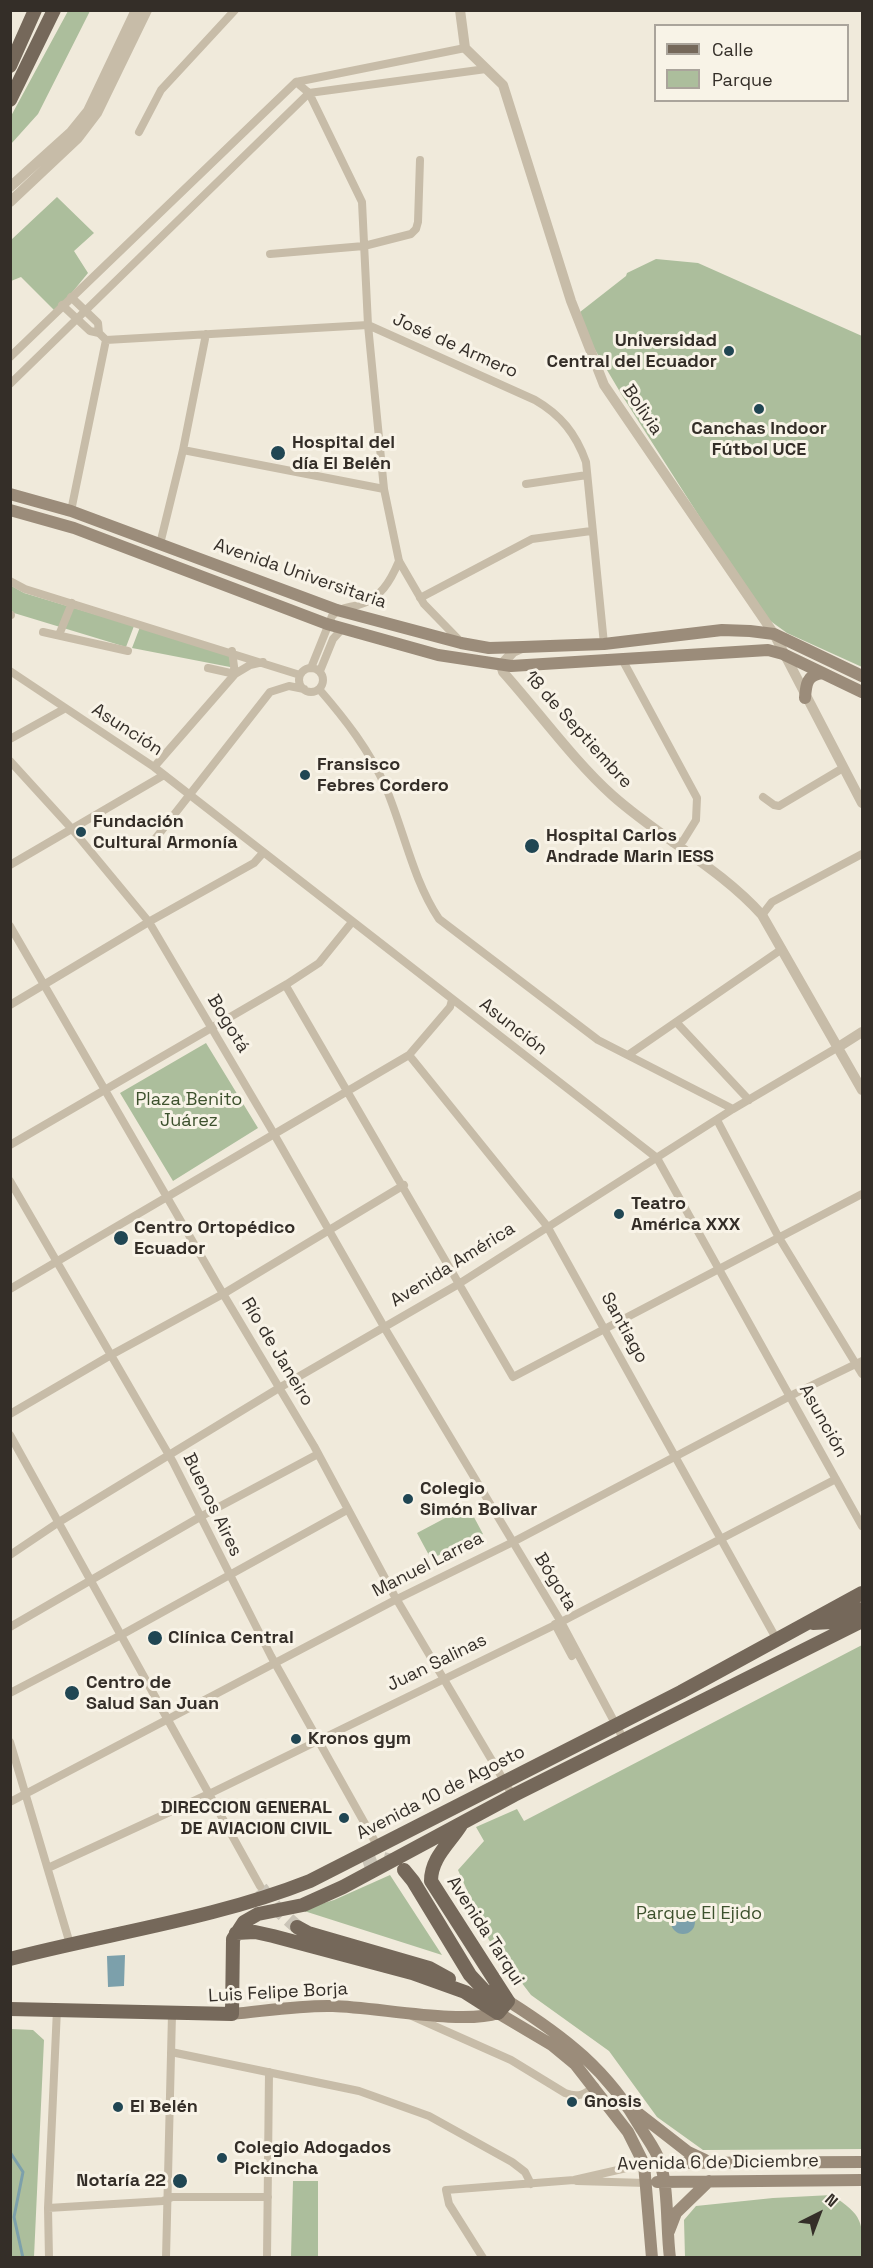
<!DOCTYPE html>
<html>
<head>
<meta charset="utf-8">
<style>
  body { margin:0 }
  #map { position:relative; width:873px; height:2268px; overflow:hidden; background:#f0eadb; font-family:"Space Grotesk",sans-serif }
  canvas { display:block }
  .frame { position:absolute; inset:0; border:12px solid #342e28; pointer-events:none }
  .legend { position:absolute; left:654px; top:24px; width:195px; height:78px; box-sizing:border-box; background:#f8f3e7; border:2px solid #aaa49b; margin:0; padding:8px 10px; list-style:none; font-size:18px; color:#342e28 }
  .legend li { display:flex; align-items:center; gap:12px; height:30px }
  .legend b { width:30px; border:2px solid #aaa49b }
  .north { position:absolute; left:789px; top:2184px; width:60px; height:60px; -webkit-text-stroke:4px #f8f3e7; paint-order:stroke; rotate:42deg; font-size:16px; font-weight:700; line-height:24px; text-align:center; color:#342e28 }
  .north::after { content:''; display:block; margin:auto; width:21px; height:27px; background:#342e28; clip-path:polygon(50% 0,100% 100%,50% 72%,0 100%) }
</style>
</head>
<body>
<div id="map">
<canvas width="873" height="2268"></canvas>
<div class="frame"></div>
<ul class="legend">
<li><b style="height:8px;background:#75685a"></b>Calle</li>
<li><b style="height:16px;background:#acbe9c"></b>Parque</li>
</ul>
<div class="north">N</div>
</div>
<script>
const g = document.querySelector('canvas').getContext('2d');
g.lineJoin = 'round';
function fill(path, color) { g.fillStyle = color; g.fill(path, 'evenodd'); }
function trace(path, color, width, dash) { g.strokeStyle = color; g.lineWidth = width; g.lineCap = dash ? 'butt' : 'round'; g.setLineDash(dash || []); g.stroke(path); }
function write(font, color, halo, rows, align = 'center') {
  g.font = font + ' "Space Grotesk",sans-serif'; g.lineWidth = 6; g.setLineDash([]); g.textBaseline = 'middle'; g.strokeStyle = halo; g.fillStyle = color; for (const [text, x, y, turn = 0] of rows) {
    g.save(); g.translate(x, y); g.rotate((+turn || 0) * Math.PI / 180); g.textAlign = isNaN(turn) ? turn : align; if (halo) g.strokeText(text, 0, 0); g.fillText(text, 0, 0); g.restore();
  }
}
fill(new Path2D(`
  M68,11h22l-52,103 -27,30v-28z
  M57,197l37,36 -20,18 14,22 -32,39 -35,-35 -10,4v-41z
  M656,259l42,4 164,73v331l-75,-34 -18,-13 -54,-79 -92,-144 -35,-59 -8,-26 46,-36 1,-3z
  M10,585l14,8 110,33 -8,21 -112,-34 -3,-3z
  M140,627l91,28 -1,12 -98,-19z
  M206,1043l52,85 -85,53 -53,-88z
  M468,1506l15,28 -52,25 -14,-26z
  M862,1645v504l-159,1 -46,-33 -48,-66 -78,-56 -42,-55 -31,-70 26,-29 -8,-14 41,-18 7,12z
  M390,1875l52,80 -141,-45 33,-10z
  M11,2029l22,1 11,10 -10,217h-23z
  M293,2181h25v76h-27z
  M832,2195c31,21 31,26 30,62h-177l-1,-37 12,-14 77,-8z`), '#acbe9c');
fill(new Path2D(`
  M671 1922a12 12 0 1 1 24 0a12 12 0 1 1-24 0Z
  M125,1955l-1,31 -16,1 -1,-31z`), '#7ca0ab');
trace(new Path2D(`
  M10,2152l13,20 -9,45 9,41`), '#7ca0ab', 3);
trace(new Path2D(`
  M364,1866l19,-7 10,2
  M261,1888l16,21 20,18`), '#cac4b7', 14, [14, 7]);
trace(new Path2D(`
  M296,82l13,11 53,109 6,123 16,164 15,72 25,43 37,38
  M139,132l22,-42 74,-80
  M270,254l94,-8 47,-12 5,-5 2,-7 2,-62
  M71,297l27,26 1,10
  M62,305l28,26 9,2 7,7 262,-15 167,75c26,15 41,34 51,62l18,182
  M10,357l286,-275 169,-34
  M10,384l299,-291 177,-24
  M183,450l201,39
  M526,484l61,-9
  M71,511l35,-171
  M160,544l23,-94 23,-116
  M10,581l15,8 275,86
  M420,598l112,-59 59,-8
  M10,615h1
  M43,632l85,19
  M59,635l13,-32
  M232,651l3,23
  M623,661l74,137 -1,22 -13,21 -10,2
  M208,668l27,6
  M311,668l21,-52c8,-9 15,-8 26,-11 22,-5 33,-25 41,-44
  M299 680a12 12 0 1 1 24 0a12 12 0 1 1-24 0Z
  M10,671l144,96 503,391 205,368
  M320,671l13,-32 9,-10
  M319,689c26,30 51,62 67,99 18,43 27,92 53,131l159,121 135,69
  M10,739l54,-30
  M10,761l62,68 77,93 121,205 117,205 174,290 63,118
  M154,767l81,-93 15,-9 13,-3
  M763,797l11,8 5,1 64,-38
  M155,839l115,-147 19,-6 15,3
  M10,865l154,-90
  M762,915l10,-13 90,-48
  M10,926l209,361 95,159 80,149 119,201
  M286,986l227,391 349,-183
  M10,1005l142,-85 102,-57 8,-9
  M677,1023l72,77
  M409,1055l138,171 230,414
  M628,1055l154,-106
  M717,1120l61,116 84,138
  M10,1145l277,-161 32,-21 33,-41
  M10,1181l163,281 98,194 107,191
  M10,1289l399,-234 41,-48 2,-7
  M10,1414l101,-59 112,-61 181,-109
  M10,1435l250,451
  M10,1555l49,-33 220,-134 178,-103 276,-176 107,-63
  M555,1624l17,32
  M10,1627l190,-110 118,-63
  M10,1693l113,-59 224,-124
  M10,1742l60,202
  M10,1802l387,-203 114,-56 285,-150 66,-32
  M48,1868l163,-75 350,-171 275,-143
  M412,2016l99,44 54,33c13,5 19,2 30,-7
  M171,2052l188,39 70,25 83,46 13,10 6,12
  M577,2181l69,2
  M48,2208l115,-7 9,-4h96
  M49,2258l-1,-50 9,-199
  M166,2258l6,-244
  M267,2258l2,-186
  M483,2258l-34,-54 -3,-14 128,-10 70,-16`), '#c7bca8', 8);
trace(new Path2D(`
  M460,10l5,38 38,37 68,216 33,84 170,249 88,169
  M10,187l61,-55 17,-21 48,-101
  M10,202l68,-64 19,-25 50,-103
  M522,648l-9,4 -12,13 2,7c35,39 71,89 109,123 48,43 108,73 150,120l100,175
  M840,1046l22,-14`), '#c7bca8', 10);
trace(new Path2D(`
  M10,494l61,17 266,99 124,33 28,5 34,-1 81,-3 118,-14 28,1 24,3 88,42
  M10,510l64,18 253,96 111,31 73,11 257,-16 15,4 79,38
  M805,698c1,-14 2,-23 17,-25
  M508,2001c57,36 100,69 134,129 6,10 14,20 18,32 9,29 6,65 10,96
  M232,2014c33,-3 68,-9 101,-8 43,1 129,19 165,7l54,32 23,19 53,68 16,32 8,94
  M634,2110l54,42 17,8
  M654,2163l208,-1
  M657,2182l205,-2
  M669,2231l7,-18 33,-32`), '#9b8c7a', 12);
trace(new Path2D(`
  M10,66l25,-56
  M10,100l44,-90
  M813,1623l19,-1 30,-13
  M461,1825c-12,19 -30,33 -30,56l77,120
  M404,1870l9,11 57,94 15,16 23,10
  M297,1927l11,6 121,35 20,11
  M236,1933l19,-1 18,4 139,37 53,19 33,21 10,-12
  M10,1959c100,-26 204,-40 300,-78l371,-189 181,-99
  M10,2009l222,5 1,-75 11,-17 14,-8 45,-9 40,-18 171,-92 348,-174`), '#75685a', 14);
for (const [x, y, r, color] of [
  [729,351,6,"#204653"],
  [759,409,6,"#204653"],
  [278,453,8,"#204653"],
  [305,775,6,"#204653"],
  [81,832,6,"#204653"],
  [532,846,8,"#204653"],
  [619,1214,6,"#204653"],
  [121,1238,8,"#204653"],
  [408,1499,6,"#204653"],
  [155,1638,8,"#204653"],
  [72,1693,8,"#204653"],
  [296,1739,6,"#204653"],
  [344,1818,6,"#204653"],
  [572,2102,6,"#204653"],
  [118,2107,6,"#204653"],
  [222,2158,6,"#204653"],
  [180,2181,8,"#204653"]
]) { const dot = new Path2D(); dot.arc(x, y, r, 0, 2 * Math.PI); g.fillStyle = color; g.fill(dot); trace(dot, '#f8f3e7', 2); }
write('bold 18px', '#342e28', '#f8f3e7', [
  ["Universidad",717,341,"right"],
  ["Central del Ecuador",717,362,"right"],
  ["Canchas Indoor",759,429,"center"],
  ["Fútbol UCE",759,450,"center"],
  ["Hospital del",292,443],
  ["día El Belėn",292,464],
  ["Fransisco",317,765],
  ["Febres Cordero",317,786],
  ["Fundación",93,822],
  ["Cultural Armonía",93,843],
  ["Hospital Carlos",546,836],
  ["Andrade Marin IESS",546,857],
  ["Teatro",631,1204],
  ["América XXX",631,1225],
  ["Centro Ortopédico",134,1228],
  ["Ecuador",134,1249],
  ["Colegio",420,1489],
  ["Simón Bolivar",420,1510],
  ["Clínica Central",168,1638],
  ["Centro de",86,1683],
  ["Salud San Juan",86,1704],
  ["Kronos gym",308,1739],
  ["DIRECCION GENERAL",332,1808,"right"],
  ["DE AVIACION CIVIL",332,1829,"right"],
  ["Gnosis",584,2102],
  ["El Belén",130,2107],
  ["Colegio Adogados",234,2148],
  ["Pickincha",234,2169],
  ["Notaría 22",166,2181,"right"]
], 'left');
write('18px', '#342e28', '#f8f3e7', [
  ["José de Armero",455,346,24],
  ["Bolivia",642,410,56],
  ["Avenida Universitaria",300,574,19],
  ["Asunción",127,730,33],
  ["18 de Septiembre",578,730,48],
  ["Bogotá",228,1024,59],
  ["Asunción",513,1027,38],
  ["Avenida América",453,1265,-32],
  ["Santiago",624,1328,61],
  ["Río de Janeiro",277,1352,59],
  ["Asunción",823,1421,61],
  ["Buenos Aires",212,1505,64],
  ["Manuel Larrea",428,1565,-27],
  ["Bógota",555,1582,58],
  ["Juan Salinas",437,1663,-26],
  ["Avenida 10 de Agosto",441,1793,-27],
  ["Avenida Tarqui",485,1931,57],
  ["Luis Felipe Borja",278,1993,-3],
  ["Avenida 6 de Diciembre",718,2163,-1]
]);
write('18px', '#3d512d', '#f8f3e7', [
  ["Plaza Benito",189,1100],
  ["Juárez",189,1121],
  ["Parque El Ejido",699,1914]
]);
</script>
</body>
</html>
